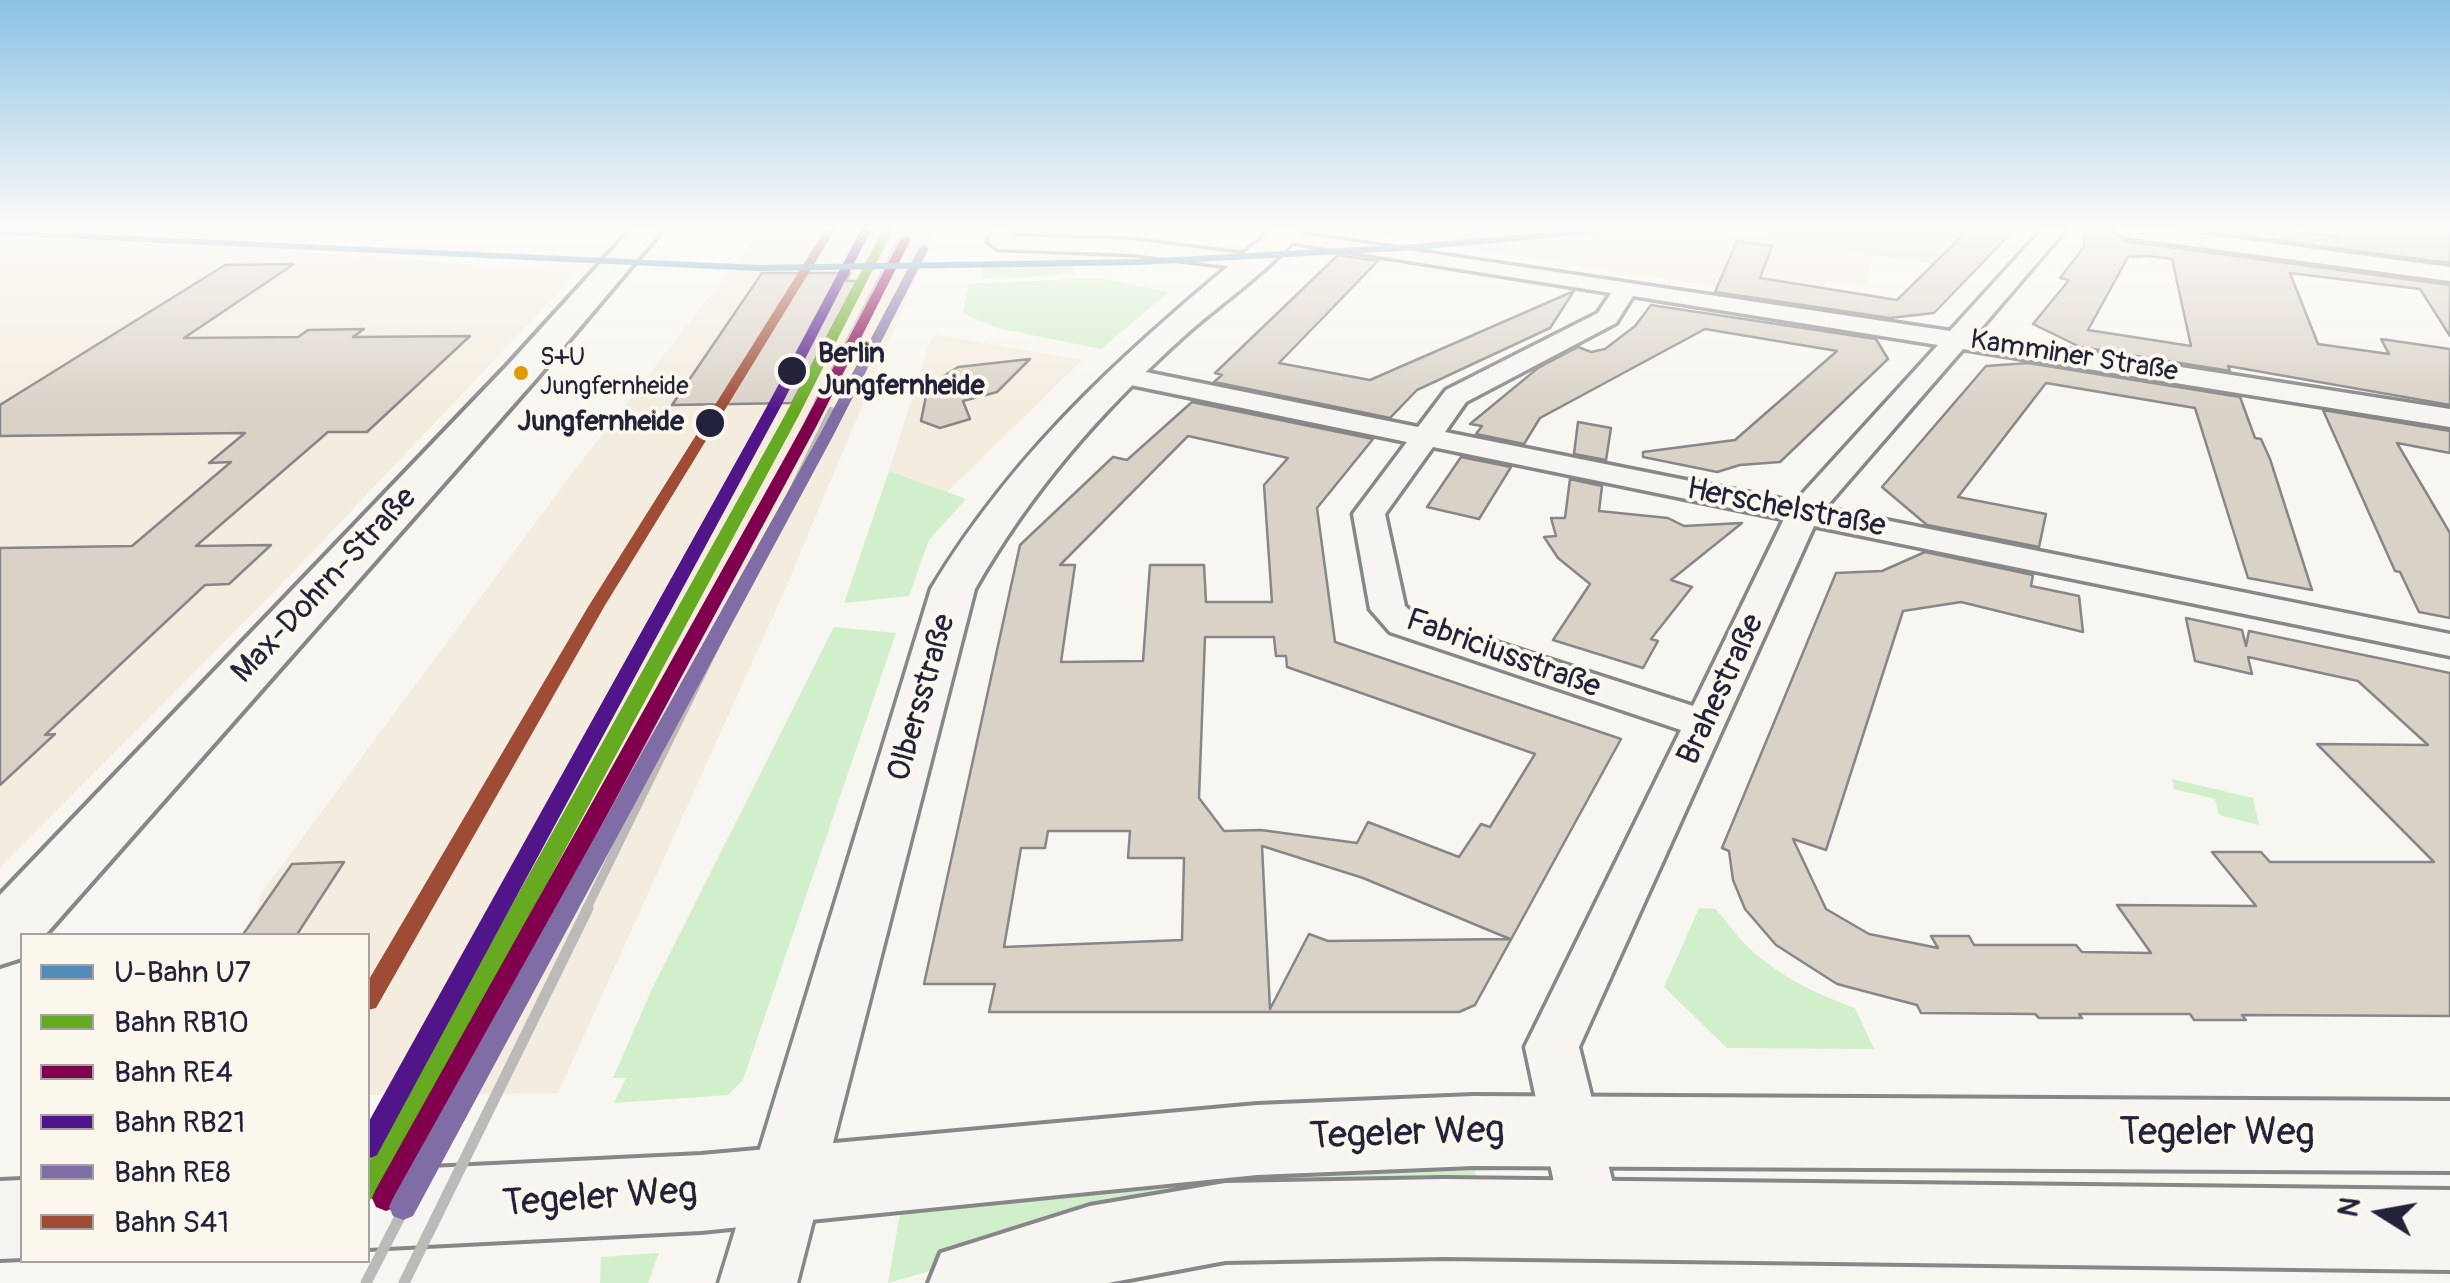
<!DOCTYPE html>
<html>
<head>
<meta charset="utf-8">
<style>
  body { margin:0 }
  #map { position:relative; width:2450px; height:1283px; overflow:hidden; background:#f8f6f0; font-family:Pangolin,sans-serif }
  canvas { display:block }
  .legend { position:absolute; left:20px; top:933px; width:350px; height:330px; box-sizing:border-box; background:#fbf7ec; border:2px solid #a4a2a5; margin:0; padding:12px 18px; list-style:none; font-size:30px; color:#22223b }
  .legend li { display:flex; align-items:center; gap:20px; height:50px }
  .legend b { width:50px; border:2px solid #a4a2a5 }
  .north { position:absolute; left:2330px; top:1163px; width:100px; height:100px; -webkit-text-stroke:8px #fbf7ec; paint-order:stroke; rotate:281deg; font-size:28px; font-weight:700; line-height:40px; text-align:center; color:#22223b }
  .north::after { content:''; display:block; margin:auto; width:35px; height:45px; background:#22223b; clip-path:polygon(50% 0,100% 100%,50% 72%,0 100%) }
</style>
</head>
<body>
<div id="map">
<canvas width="2450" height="1283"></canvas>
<ul class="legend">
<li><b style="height:12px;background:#528dba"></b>U-Bahn U7</li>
<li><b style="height:12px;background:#6a2"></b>Bahn RB10</li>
<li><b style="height:12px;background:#80004d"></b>Bahn RE4</li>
<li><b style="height:12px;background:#501689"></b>Bahn RB21</li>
<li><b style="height:12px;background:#816da6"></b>Bahn RE8</li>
<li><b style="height:12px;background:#9f4c37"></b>Bahn S41</li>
</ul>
<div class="north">N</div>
</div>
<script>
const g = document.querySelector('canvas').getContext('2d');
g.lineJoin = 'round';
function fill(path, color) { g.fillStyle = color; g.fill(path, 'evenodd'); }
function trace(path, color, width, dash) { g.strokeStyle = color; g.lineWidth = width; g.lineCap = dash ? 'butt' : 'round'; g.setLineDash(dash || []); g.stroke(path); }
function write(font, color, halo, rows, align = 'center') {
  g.font = font + ' Pangolin,sans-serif'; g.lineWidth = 8; g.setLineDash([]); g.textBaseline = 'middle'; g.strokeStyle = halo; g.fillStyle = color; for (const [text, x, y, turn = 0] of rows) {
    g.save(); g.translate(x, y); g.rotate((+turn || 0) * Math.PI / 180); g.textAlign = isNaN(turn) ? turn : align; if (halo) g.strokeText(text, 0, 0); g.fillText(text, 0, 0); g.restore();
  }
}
fill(new Path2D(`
  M0,230h322l-28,21 283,22 -300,316 -277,278z
  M675,230h261l-153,364 -225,499 -190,2v-159h-118l12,-44 312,-421 177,-228 -87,-1z
  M1368,230h334l171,25 -7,31 -40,-5 -7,21 -444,-67z
  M938,335l144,25 -135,132 -58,-21 42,-133z`), '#f4ecde');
fill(new Path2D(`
  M1702,230h312l-39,40z
  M1071,258l3,16 -91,5v-16z
  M1099,278l70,14 -68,57 -104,-21 -34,-15 6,-29z
  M889,471l77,28 -37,41 -20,56 -65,7z
  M834,627l62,6 -153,447 -15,15 -114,8 12,-25h-13l38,-87z
  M2172,779l81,19 6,27 -40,-10 -4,-16 -41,-10z
  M1699,908l16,1c12,11 19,25 31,36 32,31 68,48 109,63l19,41 -147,-1 -63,-61z
  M1472,1153l8,43 -449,46 -143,41 14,-81z
  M659,1253l-11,30h-48l1,-26z`), '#d2efcc');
const building = new Path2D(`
  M1968,230h46l-80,83 -44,5 -175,-26 22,-51 35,5 -12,32 137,22z
  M2084,230h27l13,11 326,44v51l-30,-47 -130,-16 28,71 71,10 -8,-15 69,10v56l-222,-39 2,5 -150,-24 -47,-23 36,-44 -9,-2 24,-31zM2147,256l25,3 19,87 -103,-16 40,-73z
  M2197,230h86l55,7 -3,-7h115v33z
  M1338,255l40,6 -99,102 91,17 204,-89 -24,37 -133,62 -27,28 -176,-36 8,-7 -7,-2z
  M294,264l-110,74 114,-1 10,-7 56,-1 -11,8 117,-1 -103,96h-39l-132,114 75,-1 -42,39 -24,1 -160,150 10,-1 -55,51v-237l132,-2 99,-84 -22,1 36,-30 -245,3v-31l225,-140z
  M762,273h88l-4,8h11l-65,122 -120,2z
  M1651,305l225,34 12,20 -108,103 -40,3 -23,7 -74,-15v-5l92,-12 102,-89 -132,-22 -165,89 -16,26 -48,-10 6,-8 -12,-2 68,-56 40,-21 13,5 14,-3 30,-23z
  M1030,359l-33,33 -34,9 7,18 -30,9 -19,-7 7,-35 30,-19z
  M2028,363l212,34 15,41 6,1 9,20 42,131 -64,-12 -53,-170 -149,-25 -88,114 88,17 -7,33 -112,-22 -45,-38 104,-121z
  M1192,402l181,37 -56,69 18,134 286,97 -146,266 -16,7h-470l6,-28h-71l96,-439 93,-88 14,3zM1188,436l100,22 -24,27 8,117h-66l-2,-37h-54l-7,96 -82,1 14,-97h-15zM1205,637h69l2,19h10l1,11 248,87 -45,73 -9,-3 -22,33 -91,-35 -11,21 -96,-13 -37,1 -25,-33zM1048,831h82l-2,27h56l-2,82 -178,7 17,-99h24zM1262,846l101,32 147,61 -182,2 -19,-7 -39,75z
  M2323,410l127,21v22l-53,-10 53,90v85l-31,-6 -19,-40 -5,-1z
  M1578,422l33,6 -5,32 -32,-6z
  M1461,457l50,10 -32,52 -52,-12z
  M1570,479l32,7 -3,25 69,7 16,8 58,-3 -71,57 21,7 -41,52 7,2 -15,27 -90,-28 37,-56 -32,-26 -14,-21 12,-1 -5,-18h14z
  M1925,552l108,23 -2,11 48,10 4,36 -122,-30 -58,9 -77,239 -33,-11 33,70 43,25 69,14 -7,-12h38l5,9h102l6,7 69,1 -34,-48 139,1 -44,-54h49l9,10h164l-117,-118 111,1 -70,-64 -110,-24 4,17 -57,-13 -9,-43 56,12 4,16 3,-15 201,42v343l-208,-1 4,5h-52l-4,-6h-111l3,4h-43l-4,-4 -114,-1 -4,-8 -80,-21 -61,-39 -31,-36 -12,-29 -4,-29 -7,-3 114,-275 46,-2z
  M344,862l-48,74h-54l50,-72z`);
fill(building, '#dad2c7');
trace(building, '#878688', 2.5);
const minor = new Path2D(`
  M992,230h22l-2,6 121,4 117,15 11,7 -11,7 -117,-15 -134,-5 -11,-7z
  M1275,230l675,101 92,-101h23l-90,105 475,74v18l-487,-78 -138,159 625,126v22l-636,-130 -235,521 43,173 -9,20 -21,8 -21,-8 -9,-20 -37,-173 156,-317 -291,-98 -20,-23 -17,-95 54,-72 -286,-59 -14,-8 14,-8 297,60 28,-37 152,-77 13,-20 -328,-52 -8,-2zM1633,296l305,49 -143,157 -350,-70 21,-30 150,-79zM1433,447l351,72 -91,187 -277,-90 -11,-10 -20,-92z
  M2114,230h57l279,37v14l-325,-44z`);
const tertiary = new Path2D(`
  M1272,230h30c-25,35 -85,76 -119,107 -83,75 -153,155 -208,252l-178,694h-78l212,-694c90,-149 208,-249 341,-359z`);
const secondary = new Path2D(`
  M631,230h31l-128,151 -490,555h-22v22l-22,7v-70l508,-530z
  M1473,1096l977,5v70l-977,-5 -216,9 -556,56 -333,17v-77l333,-16 556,-50z
  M1444,1179l1006,11v80l-1006,-13 -219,4 -117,22h-179l12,-30 149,-47 135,-23z
  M22,1180v78l-22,1v-78z`);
trace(minor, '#878688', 7);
trace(tertiary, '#878688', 7);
trace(secondary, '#878688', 8);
fill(minor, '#f6f5f1');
fill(tertiary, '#f6f5f1');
fill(secondary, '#f6f5f1');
trace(new Path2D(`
  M817,401l88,-171`), '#bcbab9', 5);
trace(new Path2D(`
  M704,623l115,-224
  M727,623l104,-213`), '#bcbab9', 6);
trace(new Path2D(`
  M557,910l148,-290
  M586,910l142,-290`), '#bcbab9', 9);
trace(new Path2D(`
  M366,1283l192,-375
  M404,1283l184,-375`), '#bcbab9', 11);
fill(new Path2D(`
  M883,230h10l-95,187 -420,780 -10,3v-37l416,-746z`), '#6a2');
fill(new Path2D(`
  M906,236l5,3 -95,188 -420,780 -10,4 -10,-4 -4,-9 4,-9 426,-762 99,-188z`), '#80004d');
fill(new Path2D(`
  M861,230h10l-91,178 -403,747 -9,4v-36l398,-715z`), '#501689');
fill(new Path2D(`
  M924,245l5,3 -96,188 -420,780 -10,4 -10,-4 -4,-9 4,-9 426,-762 100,-188z`), '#816da6');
fill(new Path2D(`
  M825,230h10l-231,377 -228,401 -8,2v-29l220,-374z`), '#9f4c37');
fill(new Path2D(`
  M0,230l758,35 381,-6 277,-15 155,-14h35l-5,3 -185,17 -277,15 -381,6 -758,-36z`), '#528dba');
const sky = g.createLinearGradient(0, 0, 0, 409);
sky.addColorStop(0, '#8bc2e5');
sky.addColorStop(0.56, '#fcfbf8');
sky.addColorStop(1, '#fcfbf800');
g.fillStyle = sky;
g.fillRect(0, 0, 2450, 409);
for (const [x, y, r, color] of [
  [792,371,16,"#22223b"],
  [521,373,9,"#e29906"],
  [710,423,16,"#22223b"]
]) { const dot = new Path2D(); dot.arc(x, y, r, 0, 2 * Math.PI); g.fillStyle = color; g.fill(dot); trace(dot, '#fbf7ec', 4); }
write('25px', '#22223b', '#fbf7ec', [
  ["S+U",540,359],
  ["Jungfernheide",540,388]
], 'left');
write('bold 28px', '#22223b', '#fbf7ec', [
  ["Berlin",818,355],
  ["Jungfernheide",818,387],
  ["Jungfernheide",684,423,"right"]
], 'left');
write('28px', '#22223b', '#fbf7ec', [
  ["Kamminer Straße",2074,357,9]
]);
write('32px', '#22223b', '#fbf7ec', [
  ["Herschelstraße",1786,509,11],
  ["Max-Dohrn-Straße",325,586,-47],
  ["Fabriciusstraße",1503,655,20],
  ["Brahestraße",1722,690,-65],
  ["Olbersstraße",923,698,-74]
]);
write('38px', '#22223b', '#fbf7ec', [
  ["Tegeler Weg",2217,1134],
  ["Tegeler Weg",1407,1135,-2],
  ["Tegeler Weg",600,1199,-4]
]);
</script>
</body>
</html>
